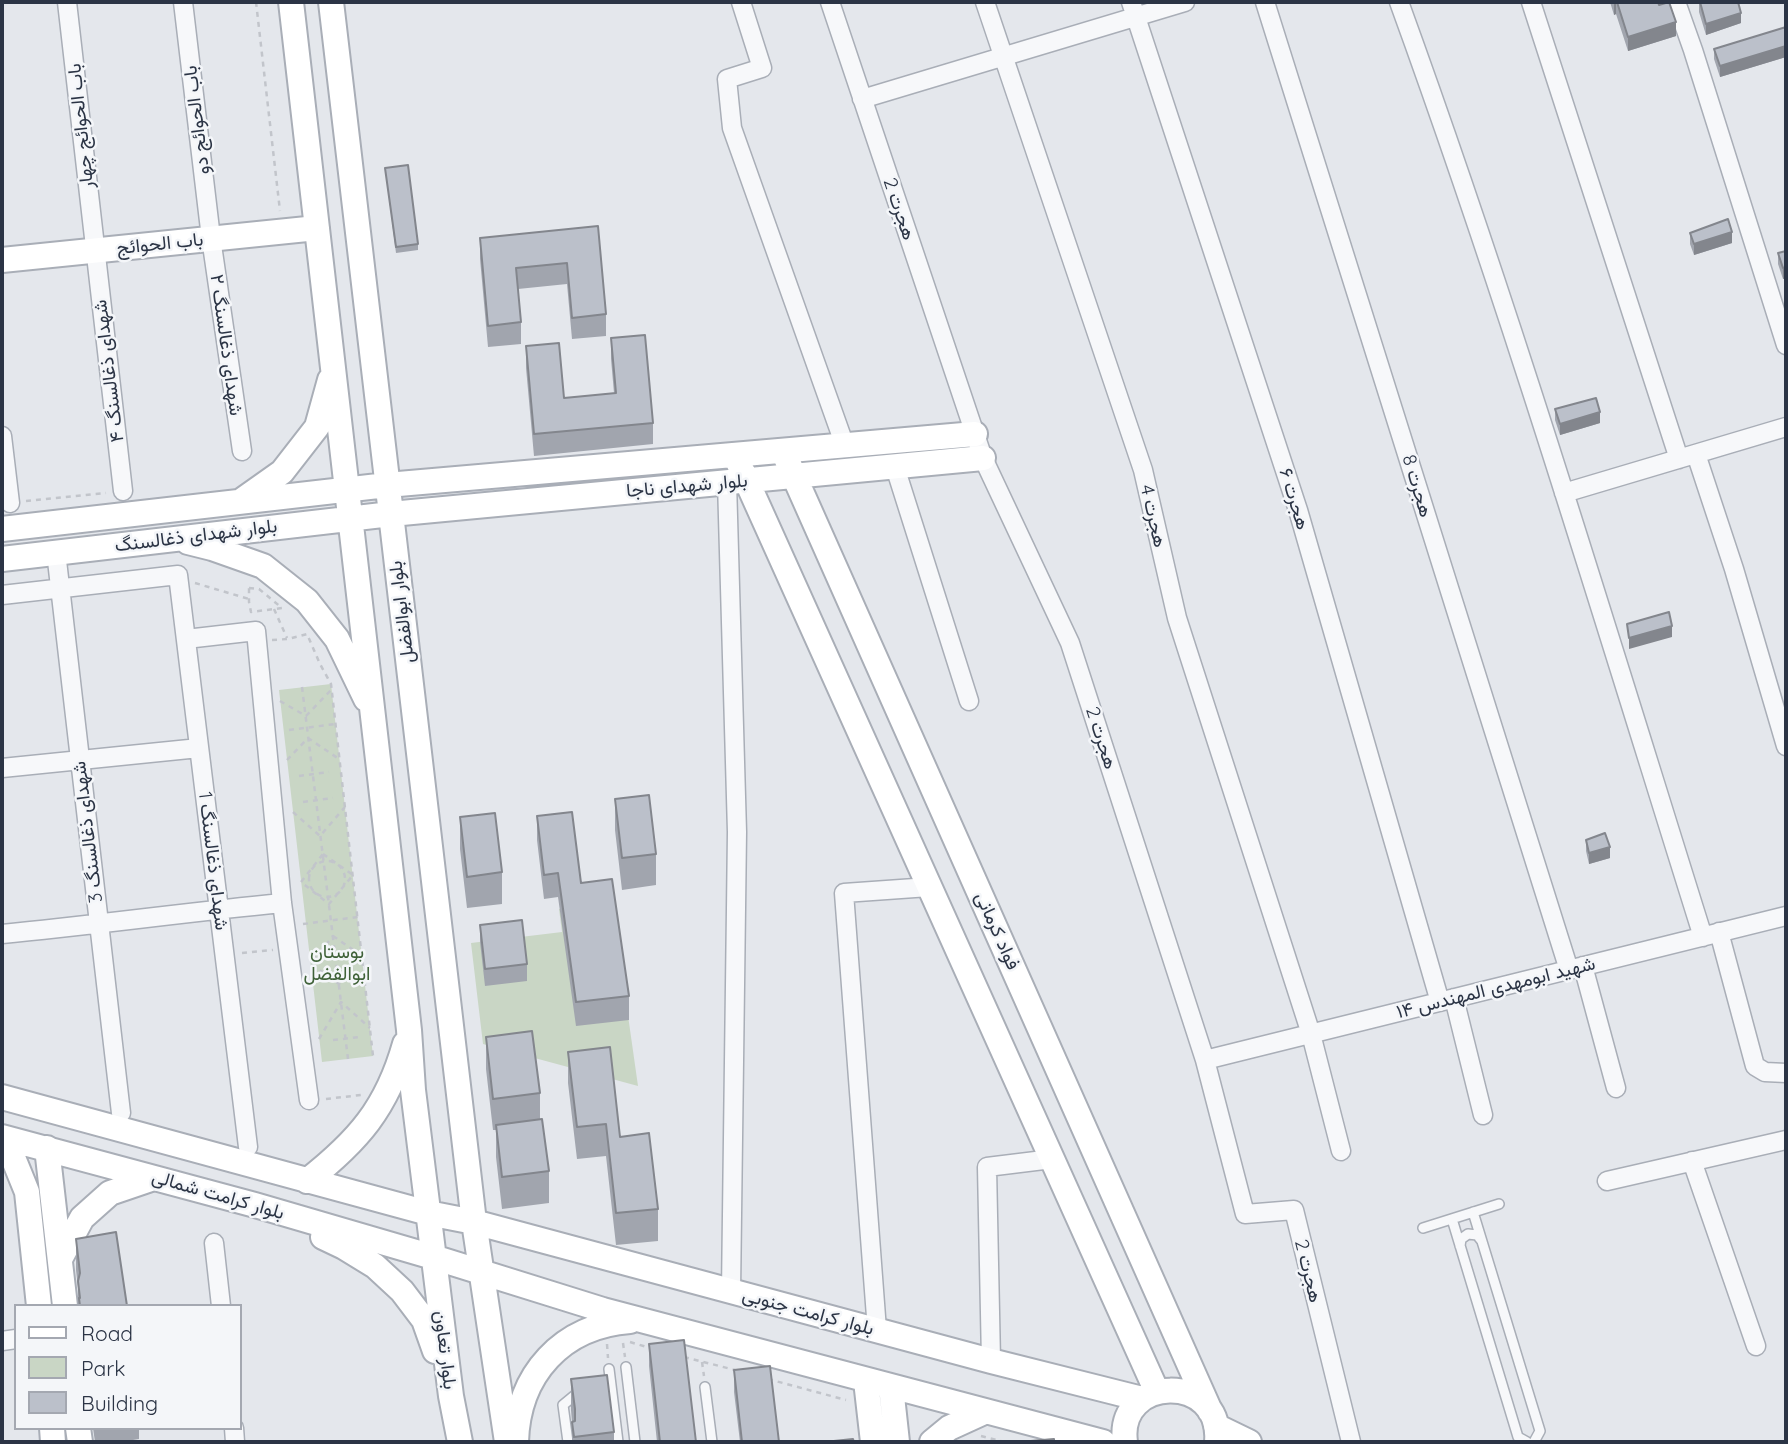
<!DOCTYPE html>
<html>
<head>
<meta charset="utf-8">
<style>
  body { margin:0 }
  #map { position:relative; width:1788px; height:1444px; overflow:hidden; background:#e4e7ec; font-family:Quicksand,sans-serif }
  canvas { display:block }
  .frame { position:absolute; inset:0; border:4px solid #2b3445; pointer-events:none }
  .legend { position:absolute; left:14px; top:1304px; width:228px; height:126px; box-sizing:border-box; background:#f4f6f9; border:2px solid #a4a8b1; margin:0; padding:9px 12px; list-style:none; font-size:21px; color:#2b3445 }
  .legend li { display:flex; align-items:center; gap:14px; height:35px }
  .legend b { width:35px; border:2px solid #a4a8b1 }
</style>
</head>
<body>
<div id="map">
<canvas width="1788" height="1444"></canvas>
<div class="frame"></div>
<ul class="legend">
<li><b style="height:9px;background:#fff"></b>Road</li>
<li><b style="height:19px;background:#c9d6c5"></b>Park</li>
<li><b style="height:19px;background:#bbc0ca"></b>Building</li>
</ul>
</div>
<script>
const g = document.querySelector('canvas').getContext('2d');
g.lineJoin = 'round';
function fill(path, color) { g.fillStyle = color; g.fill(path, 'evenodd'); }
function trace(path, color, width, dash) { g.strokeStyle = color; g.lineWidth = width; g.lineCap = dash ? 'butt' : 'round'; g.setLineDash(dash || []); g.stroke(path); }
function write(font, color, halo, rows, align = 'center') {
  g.font = font + ' Quicksand,Vazirmatn,sans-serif'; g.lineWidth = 5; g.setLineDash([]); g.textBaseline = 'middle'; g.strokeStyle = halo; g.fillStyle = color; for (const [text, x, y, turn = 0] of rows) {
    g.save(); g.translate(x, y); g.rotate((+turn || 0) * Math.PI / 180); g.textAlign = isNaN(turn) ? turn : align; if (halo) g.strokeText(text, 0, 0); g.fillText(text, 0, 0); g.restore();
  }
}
fill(new Path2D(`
  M331,684l42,372 -51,6 -43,-372z
  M612,903l26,183 -155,-42 -12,-101 91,-11 -3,-23z`), '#c9d6c5');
const lane = new Path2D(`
  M1473,1212l67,219 -6,11
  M1452,1219l66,218 9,5
  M1423,1228l76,-24
  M1460,1246l1,-7 7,-5 9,1 4,5
  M626,1367l9,75
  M609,1369l9,73
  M705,1387l7,55
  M563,1405l17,-14
  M563,1405l5,37`);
const street = new Path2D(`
  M67,2l56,489
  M183,2l28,236 31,213
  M741,2l21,66 -35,11 5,49 113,318
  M830,2l153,456 87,185 135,417 40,154 49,-4 57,232
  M985,2l158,468 34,148 134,416 30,117
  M1131,2l167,508 142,492
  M1265,2l304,968
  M1399,2c112,308 206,622 304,935
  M1531,2l148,457
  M1676,2l17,48 93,295
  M862,99l323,-97
  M2,436l8,67
  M1696,454l38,115 52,177
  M895,467l74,234
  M727,482l10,350 -6,459
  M1564,493l222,-66
  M56,552l65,561
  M2,595l176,-20 70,572
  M186,639l70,-8 26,272 27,197
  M2,768l197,-20
  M1719,932l36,134 10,6 21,1
  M2,934c93,-9 187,-22 280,-31
  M1583,966l33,122
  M1454,998l29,117
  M1205,1060l581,-144
  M1692,1161l64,185
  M1607,1181l179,-41
  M214,1243l7,63
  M877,1330l-33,-437 85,-6
  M2,1341l14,-2
  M991,1361l-4,-194 65,-8
  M234,1428l1,14`);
const secondary = new Path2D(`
  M291,2l118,1028 4,60 38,306 9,46
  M331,2l143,1220 33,220
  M2,260l315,-32
  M783,451l427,960
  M735,455l422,937
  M241,501l41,-29 35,-45 13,-47
  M2,529l385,-44 588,-51
  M188,542l24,6 51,18 44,35 30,38 29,60
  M2,559l389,-45 592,-56
  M2,1097l426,116 46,9 517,139 151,38
  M2,1137l253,68 178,52 170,53 500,132
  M2,1147l12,13 13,32 12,114
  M47,1148l18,158
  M307,1181c51,-40 80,-73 98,-137
  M323,1237l21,10 31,19 27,25 22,29 11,31
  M60,1259l22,-41 28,-25 44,-15
  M866,1381l7,61
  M891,1387l6,55
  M1216,1426l33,16
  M52,1428l1,14
  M78,1428l2,14
  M516,1442c2,-68 46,-116 114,-121
  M932,1442l17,-14 35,-16
  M1125,1442c-9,-67 98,-70 92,0`);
trace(lane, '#a9aeb7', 12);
trace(street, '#a9aeb7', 21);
trace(secondary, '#a9aeb7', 28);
trace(new Path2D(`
  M256,2l24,209
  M26,501l80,-8
  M195,583l54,16
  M249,588l10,1 23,19 -31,4 -2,-10z
  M274,609l13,29
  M272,640l16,-1 19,-5 13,30 11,20 42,372
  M302,687l46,372
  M280,701l26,15 25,-26
  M289,730l46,-6
  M287,760l21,-22 31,21
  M299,776l30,-4
  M303,802l30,-4
  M293,812l27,24 25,-29
  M323,854l30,21 -24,29 -28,-22z
  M309 879a18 18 0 1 1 36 0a18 18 0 1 1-36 0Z
  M303,924l55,-7
  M333,936l29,20 -23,28 -28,-20z
  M242,953l31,-3
  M319,1039l22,-37 29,26
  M333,1040l27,-3
  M326,1099l35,-4
  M630,1342l20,6
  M623,1343l2,14
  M607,1344l1,14
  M684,1357l51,13
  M702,1362l2,14
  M768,1379l78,21
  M981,1436l23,6`), '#c2c5cb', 2.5, [5, 5]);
trace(lane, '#f7f8fa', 9);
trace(street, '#f7f8fa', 18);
trace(secondary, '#fff', 24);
fill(new Path2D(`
  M1610,2h48l18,34 -48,15 -12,-37 -2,1z
  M1699,2l42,21 -35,12 -7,-23z
  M1786,27v30l-66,20 -6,-18v-10z
  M385,168l33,76v6l-22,3z
  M598,226l8,88v22l-34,3 -5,-55 -49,5 3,33v22l-33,3 -8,-88v-21z
  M1690,233l42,10 -38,12 -4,-11z
  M1786,251v27l-3,1 -5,-15v-11z
  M611,338l42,85v21l-119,12 -8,-88v-22l38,52 50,-5 -3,-34z
  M1555,409l45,14 -40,12 -5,-15z
  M615,799l41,55v31l-34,5 -7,-60z
  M537,816l44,67 48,113v24l-53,6 -18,-129 -14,2 -7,-59z
  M460,817l42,55v32l-35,4 -7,-59z
  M1586,840l24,18 -21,6 -3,-13z
  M480,925l47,39v17l-42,5 -5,-44z
  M486,1037l54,56v27l9,51v32l-47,6 -6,-52v-27h-3l-7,-61z
  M568,1052l52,85 38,72v32l-42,4 -10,-89 -29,3 -9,-76z
  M76,1239l51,67h-49v-18l-2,-18z
  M649,1344l47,98h-39l-8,-76z
  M734,1370l45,72h-39l-6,-50z
  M571,1379l43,53v10h-42v-20l-1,-12z
  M93,1428h46v11l-18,3h-26z`), '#a1a5ae');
fill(new Path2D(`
  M1614,2h2v12l-2,1z
  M1741,13v10l-35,12v-11z
  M1676,22v14l-48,15v-14z
  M1786,46v11l-66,20v-11z
  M1732,232v11l-38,12v-11z
  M1786,267v11l-3,1v-11z
  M1600,412v11l-40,12v-11z
  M1672,626v11l-43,12v-11z
  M1610,847v11l-21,6v-11z`), '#83868d');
const building = new Path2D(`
  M1617,2h41l1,3 10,-3 7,20 -48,15z
  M1700,2h38l3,11 -35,11z
  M1786,27v19l-66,20 -6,-17z
  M408,165l10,79 -22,3 -11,-79z
  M1728,219l4,13 -38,12 -4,-11z
  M598,226l8,88 -34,4 -5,-55 -51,5 5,54 -33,4 -8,-88z
  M1786,251v16l-3,1 -5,-15z
  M645,335l8,88 -119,11 -8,-88 33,-3 5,55 52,-5 -5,-55z
  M1596,398l4,14 -40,12 -5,-15z
  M1669,612l3,14 -43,12 -2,-14z
  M649,795l7,59 -34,4 -7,-59z
  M572,812l9,71 31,-4 17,117 -53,6 -18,-129 -14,2 -7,-59z
  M495,813l7,59 -35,5 -7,-60z
  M1605,833l5,14 -21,6 -3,-13z
  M522,920l5,44 -42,5 -5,-44z
  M532,1031l8,62 -47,6 -7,-62z
  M610,1047l10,90 29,-4 9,76 -42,4 -10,-89 -29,3 -9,-75z
  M542,1119l7,52 -47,6 -6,-52z
  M116,1232l11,74h-47l-1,-8h1l-2,-17 2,-8 -4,-34z
  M684,1340l12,102h-36l-11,-98z
  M770,1366l9,76h-37l-8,-72z
  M607,1375l7,57 -40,5 -2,-15 3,-1v-12l-4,-30z
  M853,1439l1,3h-30z
  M1054,1439v3h-35z`);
fill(building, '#bbc0ca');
trace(building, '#83868d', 2);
write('19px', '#2b3445', '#f4f6f9', [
  ["باب الحوائج دو",197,120,-97],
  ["باب الحوائج چهار",81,126,-96],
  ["هجرت 2",899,209,71],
  ["باب الحوائج",160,244,-6],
  ["شهدای ذغالسنگ ۲",226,345,82],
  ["شهدای ذغالسنگ ۴",109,371,-97],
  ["بلوار شهدای ناجا",687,486,-5],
  ["هجرت 8",1417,486,73],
  ["هجرت ۶",1294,499,73],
  ["هجرت 4",1153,516,77],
  ["بلوار شهدای ذغالسنگ",196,536,-7],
  ["بلوار ابوالفضل",402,612,-97],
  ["هجرت 2",1101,738,72],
  ["شهدای ذغالسنگ 3",88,832,-97],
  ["شهدای ذغالسنگ 1",213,861,83],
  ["فواد کرمانی",997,931,66],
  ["شهید ابومهدی المهندس ۱۴",1496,988,-14],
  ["بلوار کرامت شمالی",218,1195,16],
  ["هجرت 2",1308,1271,76],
  ["بلوار کرامت جنوبی",808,1312,15],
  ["بلوار تعاون",445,1350,83]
]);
write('19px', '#3f6138', '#f4f6f9', [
  ["بوستان",337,952],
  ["ابوالفضل",337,974]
]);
</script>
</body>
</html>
